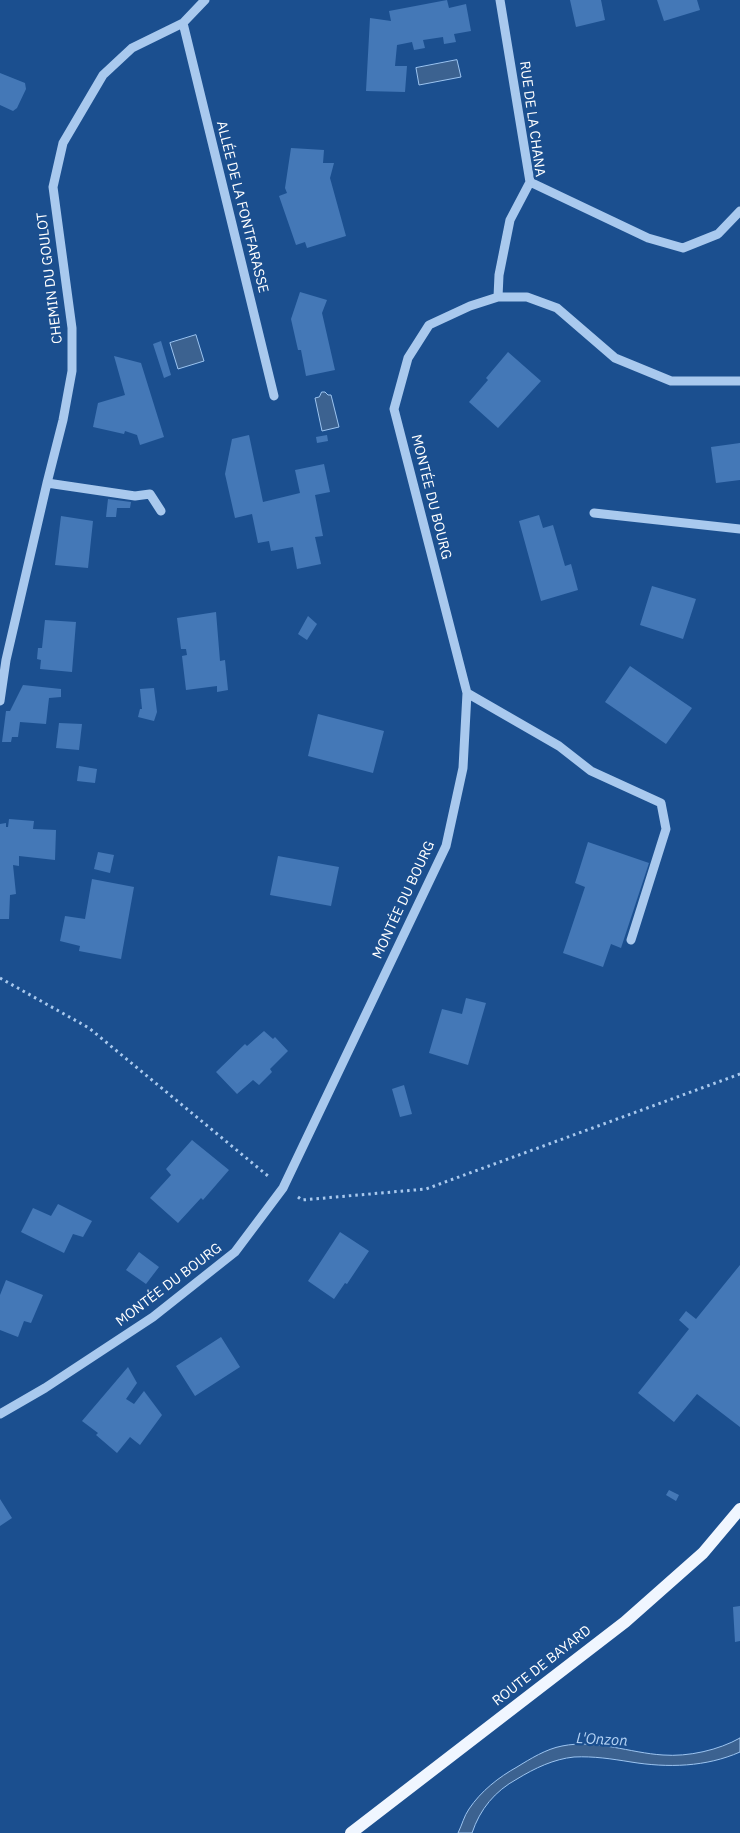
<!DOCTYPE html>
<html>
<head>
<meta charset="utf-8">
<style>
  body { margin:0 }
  canvas { display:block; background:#1b4f8f }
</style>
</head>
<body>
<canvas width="740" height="1833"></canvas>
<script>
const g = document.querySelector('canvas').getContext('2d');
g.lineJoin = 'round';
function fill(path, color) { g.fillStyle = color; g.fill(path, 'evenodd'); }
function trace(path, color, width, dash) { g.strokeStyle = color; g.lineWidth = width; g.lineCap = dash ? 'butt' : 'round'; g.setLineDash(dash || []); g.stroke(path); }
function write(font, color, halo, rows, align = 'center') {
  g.font = font + ' "IBM Plex Sans",sans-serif'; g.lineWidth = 4.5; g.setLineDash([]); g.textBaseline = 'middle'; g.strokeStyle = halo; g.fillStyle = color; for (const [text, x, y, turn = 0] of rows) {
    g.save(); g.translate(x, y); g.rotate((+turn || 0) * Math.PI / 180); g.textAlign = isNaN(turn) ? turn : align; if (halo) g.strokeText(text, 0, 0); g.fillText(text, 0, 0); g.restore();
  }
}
const water = new Path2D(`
  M457,60l4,17 -42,8 -3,-17z
  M196,335l8,26 -26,8 -8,-26z
  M322,392h3l3,3h3l8,32 -17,4 -7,-33 4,-1z
  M740,1738v14c-34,15 -72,16 -109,10 -19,-3 -37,-6 -57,-5 -20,2 -39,11 -57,22 -22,12 -37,30 -45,54h-14c4,-8 6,-17 11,-24 12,-18 30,-32 48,-42 13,-8 29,-18 45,-21 34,-7 68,7 101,9 25,2 56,-5 77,-17z`);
fill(water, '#3c6290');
trace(water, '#9cc4f0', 1);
fill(new Path2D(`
  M447,0l2,8 17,-4 5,27 -17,3 2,8 -12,2 -1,-7 -20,3 2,8 -11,2 -2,-8 -15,3 -2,21h12l-2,26 -39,-1 4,-73 21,3 -2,-10z
  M570,0h31l4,20 -29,7z
  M657,0h40l3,10 -36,11z
  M0,73l25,10 1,6 -9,19 -4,3 -13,-6z
  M291,148l33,2 -1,13h11l-4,15 16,58 -39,12 -2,-6 -9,3 -17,-49 8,-3 -2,-5z
  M300,292l27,8 -5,13 13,57 -29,6 -5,-26h-3l-7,-31z
  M161,341l10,34 -7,3 -11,-34z
  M508,352l33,29 -43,47 -29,-26 19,-22 -2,-2z
  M114,356l27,7 23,74 -24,8 -3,-10 -12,-4 -1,3 -31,-7 5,-24 27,-8z
  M249,435l14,67 37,-9 -5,-23 29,-6 6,28 -15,3 8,41 -8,1 6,27 -24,5 -4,-22 -22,4 -2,-10 -11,2 -6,-29 -17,4 -10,-44 7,-35z
  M327,435l1,6 -11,2 -1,-6z
  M740,443v37l-24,3 -5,-36z
  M108,499l23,3 -1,6h-13l-1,9h-10z
  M539,515l4,13 10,-3 12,41 6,-2 7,26 -37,11 -22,-80z
  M61,516l32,5 -5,47 -33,-3z
  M652,586l44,13 -13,40 -43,-14z
  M216,612l4,49 5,-1 3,30 -11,2v-6l-31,4 -4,-34 5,-1 -1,-6h-5l-4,-31z
  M308,616l9,8 -10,16 -9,-6z
  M45,620l31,2 -4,50 -32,-3 1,-9 -4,-1 1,-11h4z
  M630,666l62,42 -26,36 -61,-42z
  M23,685l38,4v8l-12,1 -3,26 -26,-2 -2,15h-6l-1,5h-9l4,-31h4z
  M154,688l3,24 -3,9 -16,-4 2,-8h2l-2,-20z
  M318,714l66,17 -11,42 -65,-17z
  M59,723l23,1 -3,26 -23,-2z
  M79,766l18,3 -2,14 -18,-2z
  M9,819l25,2 -1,8 23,1 -1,30 -36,-4v10l-6,-1 3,29 -6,1 -1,24h-9v-95l6,-1v4h2z
  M588,842l61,21 -28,85 -10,-4 -8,23 -40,-14 22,-66 -10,-4z
  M98,852l16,3 -4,18 -16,-4z
  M278,856l61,11 -8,39 -61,-11z
  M92,879l42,8 -13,72 -42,-8 1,-5 -20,-5 5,-25 20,3z
  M466,998l20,5 -18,62 -39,-12 13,-44 20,5z
  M264,1031l9,8 2,-2 13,14 -18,18 2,3 -13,13 -6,-5 -16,14 -21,-22 29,-28 2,2z
  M404,1085l8,29 -12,3 -8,-28z
  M192,1140l37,30 -26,30 -2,-2 -23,25 -28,-25 21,-23 -5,-6z
  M58,1204l34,17 -9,16 -10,-3 -9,19 -43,-21 12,-24 18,8z
  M340,1232l29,19 -22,33 -2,-1 -11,16 -26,-18z
  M139,1252l20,15 -13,17 -20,-14z
  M740,1265v162l-43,-33 -23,28 -36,-29 51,-64 -10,-9 7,-9 10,8z
  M6,1280l37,15 -12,28 -7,-2 -6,16 -18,-7v-35z
  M221,1337l19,30 -45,29 -19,-30z
  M128,1367l9,16 -11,16 8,5 10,-13 18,24 -22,30 -10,-8 -13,16 -21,-18 2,-2 -16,-12z
  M669,1490l10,5 -3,6 -10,-6z
  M0,1499l12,19 -12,8z
  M740,1606v35l-5,1 -2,-35z`), '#4478b7');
trace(new Path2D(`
  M0,978l89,50 179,148
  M298,1197l4,3 124,-11 314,-115`), '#a9c9ee', 3, [2.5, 4]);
trace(new Path2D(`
  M183,23l91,373
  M530,182l118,56 35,10 35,-14 22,-23
  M498,297l1,-22 11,-55 20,-38 -30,-182
  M47,483l88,13 15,-2 11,17
  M594,513l146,16
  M467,693l92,53 32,25 70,32 5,26 -35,111
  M0,701l6,-41 41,-177 16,-63 9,-49v-43l-19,-141 10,-44 40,-68 29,-27 51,-25 22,-23
  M0,1414l45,-26 108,-71 82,-65 48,-64 163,-342 17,-78 4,-75 -73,-284 14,-51 21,-33 41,-19 28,-9h29l30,11 58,50 56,23h69`), '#a9c9ee', 9);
trace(new Path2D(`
  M351,1833l274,-211 78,-69 37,-44`), '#f0f6ff', 12);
write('14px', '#fff', '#1b4f8f', [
  ["RUE DE LA CHANA",532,119,82],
  ["ALLÉE DE LA FONTFARASSE",242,207,76],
  ["CHEMIN DU GOULOT",50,278,-97],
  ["MONTÉE DU BOURG",431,497,76],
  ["MONTÉE DU BOURG",404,900,-65],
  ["MONTÉE DU BOURG",169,1285,-37],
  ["ROUTE DE BAYARD",542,1666,-38]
]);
write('italic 15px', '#b5d3f5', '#1b4f8f', [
  ["L'Onzon",602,1740,3]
]);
</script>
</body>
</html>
